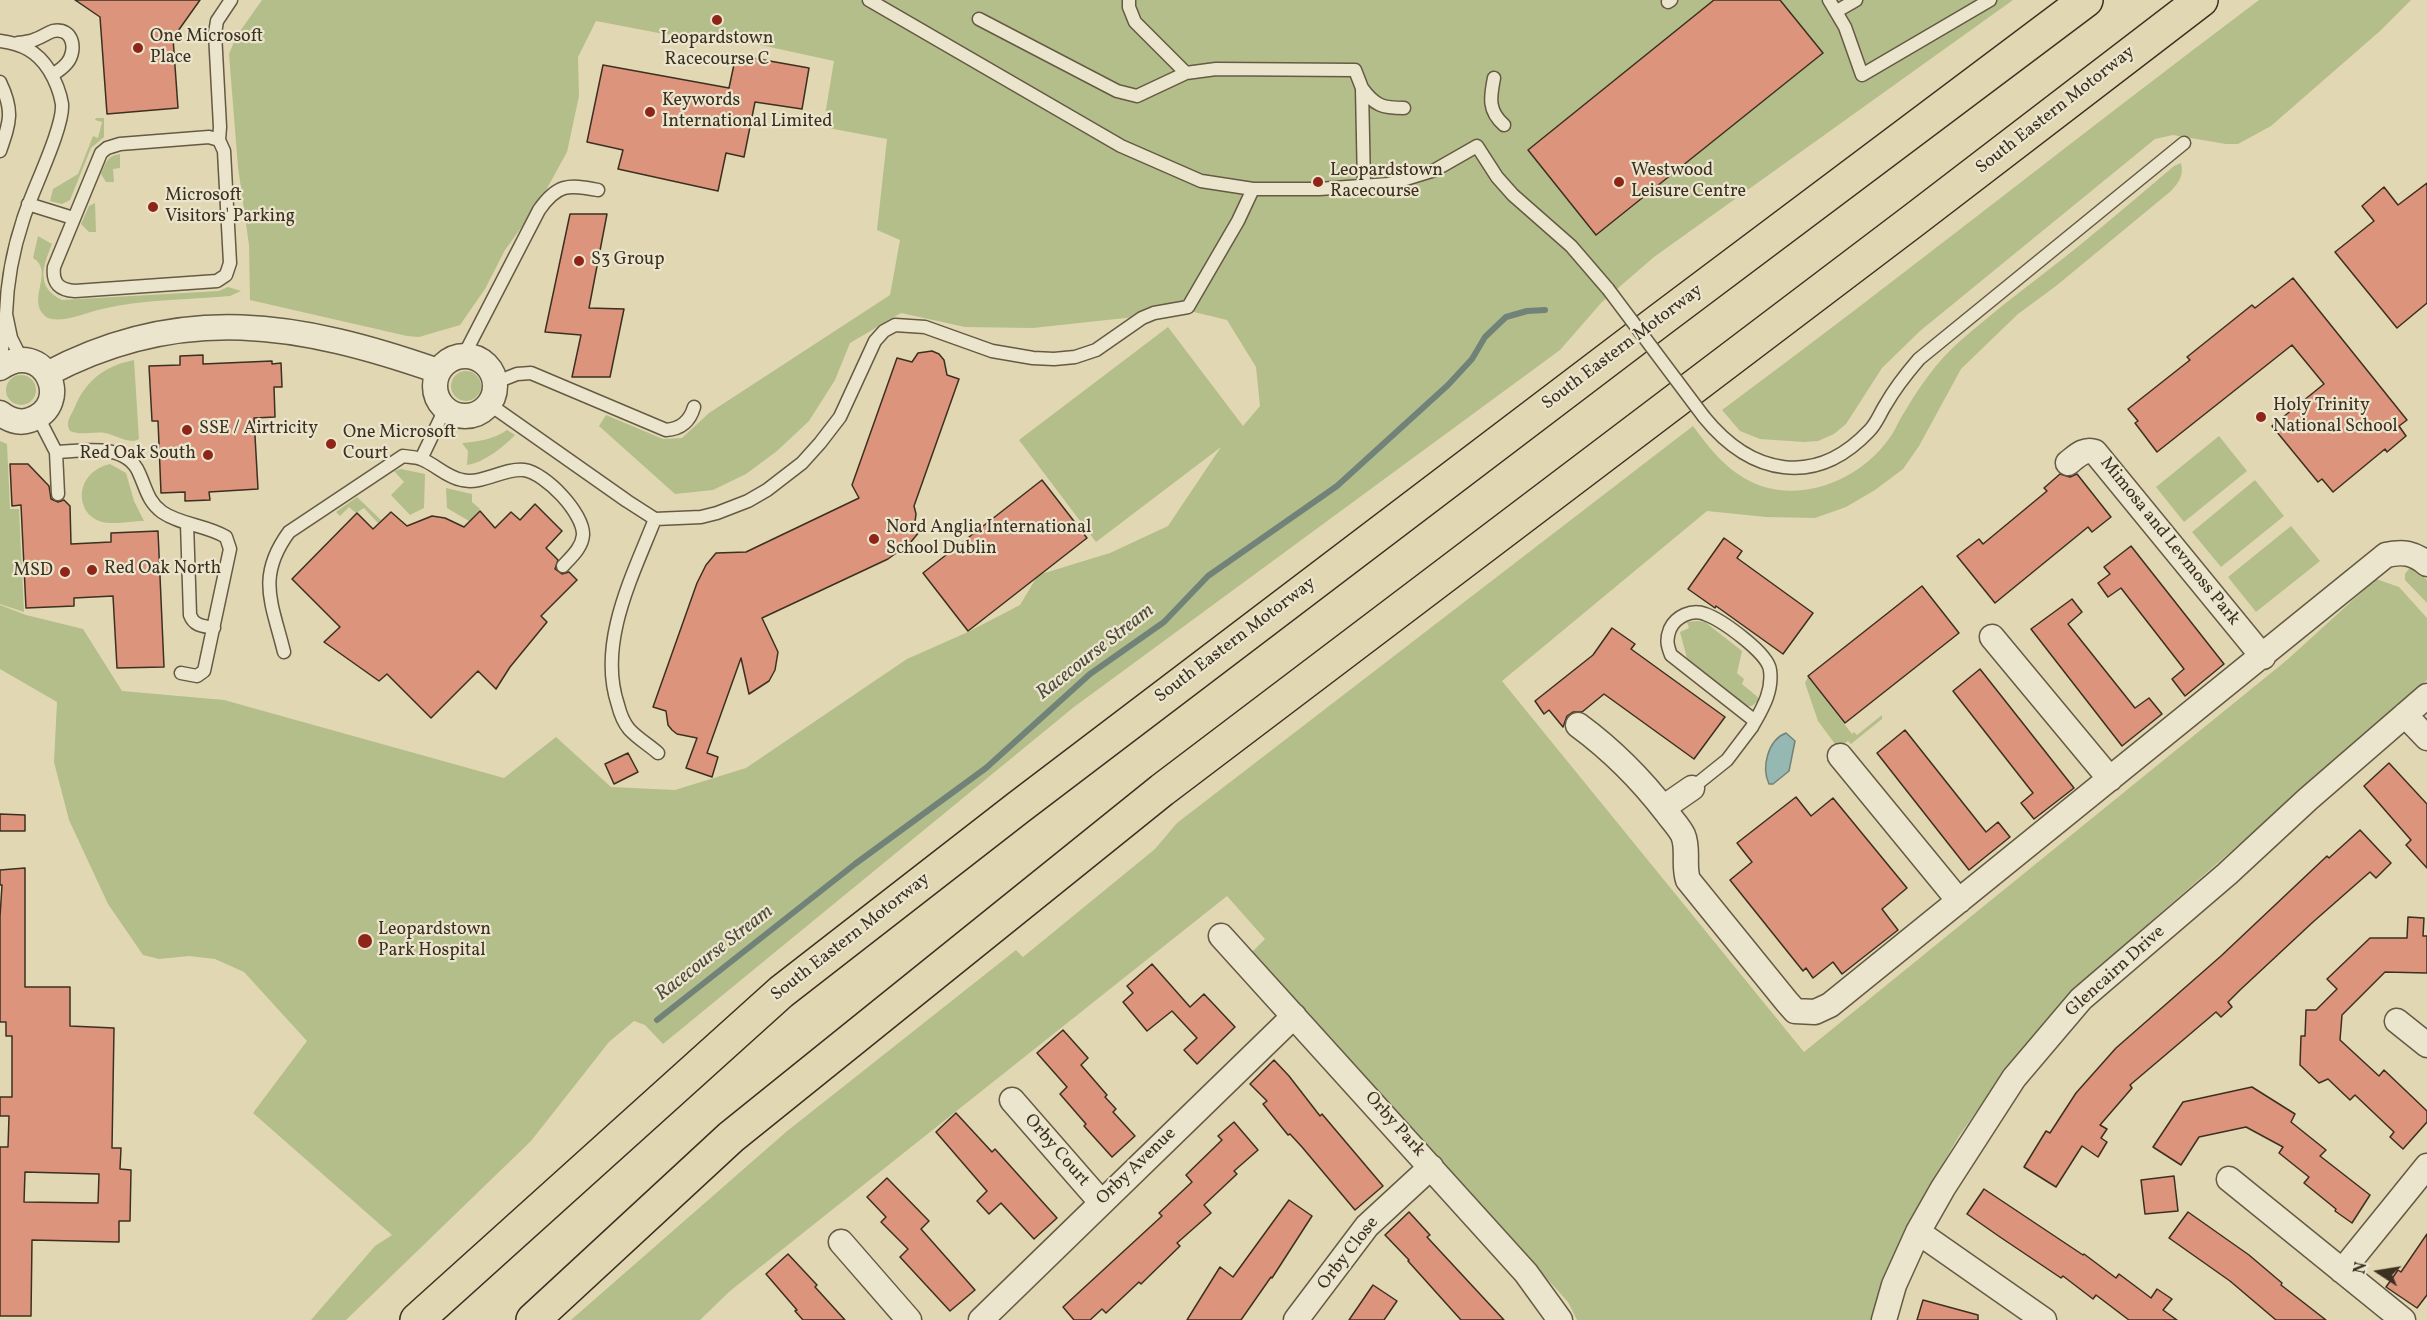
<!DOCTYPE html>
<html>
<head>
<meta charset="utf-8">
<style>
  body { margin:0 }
  #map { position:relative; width:2427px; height:1320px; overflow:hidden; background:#e1d7b2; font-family:Vollkorn,serif }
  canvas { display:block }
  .north { position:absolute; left:2349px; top:1242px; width:60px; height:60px; -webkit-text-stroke:4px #ece5cd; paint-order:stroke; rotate:282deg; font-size:16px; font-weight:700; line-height:24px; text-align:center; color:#3c3020 }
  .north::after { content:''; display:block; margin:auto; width:21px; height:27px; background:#3c3020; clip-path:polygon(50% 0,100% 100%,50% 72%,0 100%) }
</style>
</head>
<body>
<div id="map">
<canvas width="2427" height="1320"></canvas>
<div class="north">N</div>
</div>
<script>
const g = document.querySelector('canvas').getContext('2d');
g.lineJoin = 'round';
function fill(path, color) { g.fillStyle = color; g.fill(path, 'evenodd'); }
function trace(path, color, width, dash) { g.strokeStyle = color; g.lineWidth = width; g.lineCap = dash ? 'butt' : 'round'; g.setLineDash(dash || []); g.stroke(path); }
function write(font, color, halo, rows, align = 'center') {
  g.font = font + ' Vollkorn,serif'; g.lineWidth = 4.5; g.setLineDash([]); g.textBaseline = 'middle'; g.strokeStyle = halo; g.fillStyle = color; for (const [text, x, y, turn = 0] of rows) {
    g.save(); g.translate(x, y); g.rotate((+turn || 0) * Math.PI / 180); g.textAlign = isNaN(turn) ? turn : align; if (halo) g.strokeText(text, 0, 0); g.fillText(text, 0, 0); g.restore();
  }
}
fill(new Path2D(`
  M262,0h1751l-359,257 -52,45 -42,48 -486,357 -411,337 -18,-19 -11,-4 -25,21 -78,99 -185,179h-35l64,-74 17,-11 -139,-122 54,-72 -63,-69 -29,-13 -26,-3 -30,3 -16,-4 -35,-51 -39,-84 -15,-58 3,-60 -57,-33v-64l26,10 57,14 39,62 102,9 280,78 52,-41 55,50 64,3 71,-22 161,-109 61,-27 52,-27 18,-30 72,-22 58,-27 53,-79 -125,95 -77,-102 149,-113 75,99 17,-20 -4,-39 -29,-47 -37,-9 -157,17 -68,-1 -64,-14 -51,30 -15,37 -26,41 -32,30 -31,23 -33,16 -38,4 -76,-68 7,-11 57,24 19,-1 27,-25 181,-118 10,-55 -23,-10 10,-91 -64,-12 11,-66 -110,-24h-11l2,4 -9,-5 -42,-2 -68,-13 -18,36 1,39 -12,56 -28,51 -34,47 -20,39 -25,36 -41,12 -12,-1 -157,-36 -1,-55 -11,-78 -9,-113 7,-17z
  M2259,0h152l-31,31 -109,95 -33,18h-12l-53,-9 -18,4 -235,192 -38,37 -36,56 -12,10 -16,7 -14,1 -44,-3 -20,-8 -18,-21c181,-134 357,-275 537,-410z
  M96,118h8v19l-13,11 -21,52 -8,4 -12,-3 3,-12 25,-15 15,-38 5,2 4,-16 -7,-2z
  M120,154v14l-7,1 1,13h-8l-5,-8c5,-12 6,-18 19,-20z
  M2181,163c3,13 -2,19 -10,28l-115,95 -38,28 -57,55 -42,77 -16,23 -28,21 -29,17 -31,11 -49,-1 -59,-6 -205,170 302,371 483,-392 89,-81 23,8 28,31v62l-349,305 -68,79 -51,72 -45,77 -27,65 -13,42h-297l-9,-18 -316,-350 13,-13 -38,-43 -497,395 -30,29h-129l215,-188 230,-182 7,7 132,-108 22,-26 516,-397c14,19 30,40 51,52 49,29 113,5 144,-38 6,-7 9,-16 14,-24 16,-27 34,-54 58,-75 39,-34 80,-64 120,-96 32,-26 63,-53 94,-79z
  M95,203l1,29h-7l-8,-8 8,-18z
  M38,236l14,8c-9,22 -17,43 10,56l157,-9 9,-4 13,4 -11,5c-42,4 -86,3 -128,13 -14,3 -45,17 -57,7 -19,-16 10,-45 -12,-58z
  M134,360l5,79c-9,6 -23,-4 -34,-6 -12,-2 -24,3 -35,-2 -5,-8 0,-14 4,-22 11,-28 30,-43 60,-49z
  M451 386a15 15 0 1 1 30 0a15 15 0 1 1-30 0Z
  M6 390a15 15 0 1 1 30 0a15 15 0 1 1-30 0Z
  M507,430l8,5c-13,13 -30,27 -48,30l1,-14 -6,-8c15,-1 33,-4 45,-13z
  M2219,436l28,35 -63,51 -28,-35z
  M0,441l7,3 3,65h9l5,103 -24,-8z
  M110,464l16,9 8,28 10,20c-12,0 -31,4 -42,1 -30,-9 -26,-51 8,-58z
  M401,469l24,5 -1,34 -14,7 -19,-20 13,-13 -10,-11z
  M2255,480l29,36 -63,51 -29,-35z
  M446,488l26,6v8l8,7 -11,12 -22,-13z
  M357,497l24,23 -3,3 -14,-15 -8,5 -7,-6 -9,9 -4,-4z
  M2291,526l29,35 -64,51 -28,-35z
  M2411,566l16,14v23l-22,-23v-6z
  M1698,621l7,1 37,29 -5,22 7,6 -2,5 18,15 -8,7h-5l-59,-44 -8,-30 9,-4 -2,-6z
  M1808,677l44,57 2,-2 3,3 25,-20v4l-31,25 -3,-3 -10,7 -20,-27 -13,-38z`), '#b4be8a');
const water = new Path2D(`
  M1786,733l9,8 -6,30 -16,13h-4c-8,-17 -1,-44 17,-51z`);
fill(water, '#95b8b3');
trace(water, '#718278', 1.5);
trace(new Path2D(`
  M657,1020l198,-156 131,-96 104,-94 74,-52 44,-46 129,-90 111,-101 24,-26 13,-22 21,-20 21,-6 18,-1`), '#718278', 6);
const building = new Path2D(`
  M75,0h125l-27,38 5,70 -71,6 -7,-97z
  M1714,0h66l43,53 -227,182 -68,-85z
  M736,55l73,13 -7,41 -47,-7 -11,55 -18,-4 -8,38 -100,-22 5,-19 -36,-8 16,-77 126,23z
  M2427,183v120l-30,25 -62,-76 39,-31 -12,-15 22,-19 14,18z
  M570,214h37l-18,94 35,1 -14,68h-38l9,-42 -36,-3z
  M2293,278l114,142 -8,6 7,10 -19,16 -2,-3 -52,43 -11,-13 -4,3 -46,-56 52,-42 -32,-39 -135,107 -22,-29 3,-2 -10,-12 62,-49 -3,-3 65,-52 3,3z
  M932,351l7,3 5,6 3,15 12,4 -45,127 2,8 -2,15 6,2 -10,12 -22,16 -126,59 16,34 -3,18 -6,11 -20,13 -8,-36 -34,95 11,4 -6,20 -26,-9 11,-30 -20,-4 -5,-4 -4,-5 -2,-14 -13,-4 44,-124 9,-18 10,-12 30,-1 113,-54 -7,-13 45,-127 15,4 6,-9z
  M203,355v9l69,-3v3l9,-1 1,24h-8l1,30 -21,1 4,71 -49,3 1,8 -25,1v-9l-24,1 -3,-72h-6l-3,-55 31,-1v-9z
  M10,464h18l21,22 2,13 7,3 6,-2 6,6 1,38 40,-2v-9l47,-2 6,136 -47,1 -4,-72 -39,2v8l-48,2 -5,-103 -9,1z
  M2060,474l10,3 7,-3 34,43 -19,15 -4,-5 -93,76 -38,-47 22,-17 4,5 64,-53 -3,-3z
  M1042,480l45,58 -119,93 -45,-58z
  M535,504l27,27 -16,17 12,12 -3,9 7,5 7,-2 8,8 -36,36 6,6 -37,45 -14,22 -18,-18 -47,47 -44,-44 -8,7 -55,-39 16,-15 -48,-48 65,-66 16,16 18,-17 16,14 25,-10 13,2 19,9 16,-16 15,17 16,-16 9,8z
  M1724,538l18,13 -5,7 76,55 -30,41 -67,-48 -1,2 -27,-19z
  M2131,546l93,118 -39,32 -13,-17 12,-10 -63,-81 -13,9 -10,-14 12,-9 -6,-7z
  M1922,586l37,47 -114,90 -37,-47z
  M2072,599l10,13 -14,12 67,84 14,-10 13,16 -40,32 -91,-117z
  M1612,628l23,16 -4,5 94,68 -31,42 -90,-65 -22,18h-9l-6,4 -4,11 -14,-17 -5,4 -9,-13 58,-46z
  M1980,669l94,119 -40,31 -13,-16 12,-10 -80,-102z
  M1905,730l81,102 12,-10 12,15 -41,33 -92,-117z
  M628,753l10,19 -24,12 -9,-20z
  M2389,763l38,41v64l-21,-23 5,-5 -47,-54z
  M1796,797l15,19 22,-18 74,90 -25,21 16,21 -56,44 -9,-12 -20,16 -7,-10 -3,3 -73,-91 22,-18 -15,-19z
  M0,814l25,1v16h-25z
  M2360,830l31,33 -15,15 -6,-6 -57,50 -73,68 -12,12 4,5 -11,10 -5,-5 -86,73 2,3 -32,37 7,4 -6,9 6,4 -9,15 -16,-11 -26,41 -32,-20 22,-36 4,2 26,-40 40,-45 105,-92 106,-100 2,2z
  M25,868v119h45v39l44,2 -2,120h9l-1,21 11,1 -1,51h-11v21l-87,-2 -1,76h-31v-169h8l1,-31h-9v-19h12v-61h-6v-14h-6v-105l2,-32h-2v-15zM25,1172l74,2 -1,29 -74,-1z
  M2408,917l16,1 -1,18h4v37l-42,-1 -43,43 -2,25 39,36 5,-6 43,41v11l-24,27 -13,-12 4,-5 -39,-37 -5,5 -22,-21 -9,4 -19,-18 1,-29h4l1,-26h10l21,-21 -10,-10 43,-41h37z
  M1152,964l38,43 14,-13 31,33 -38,37 -13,-14 13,-12 -25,-27 -25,20 -24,-29 10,-9 -6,-7z
  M1063,1030l25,28 -7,7 26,30 -2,2 11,12 -3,3 22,24 -23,21 -28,-31 2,-2 -26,-30 7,-7 -30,-34z
  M1274,1060l15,16 31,40 2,-2 61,72 -28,24 -53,-63 -12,-13 -2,1 -25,-31 4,-3 -17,-17z
  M2252,1087l43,27 -4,8 35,28 -6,6 50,39 -18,28 -17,-12 1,-2 -32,-26 5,-6 -30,-24 4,-6 -37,-20 -47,10 -18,28 -28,-18 30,-45z
  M956,1113l36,39 3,-3 62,69 -23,21 -33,-36 -12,11 -12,-13 10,-10 -51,-59z
  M1234,1122l24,28 -24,21 3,3 -33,31 7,8 -34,30 3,3 -39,38 -2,-2 -33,31 -4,-4 -12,11h-16l-11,-13 99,-91 -3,-3 33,-31 -6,-7 36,-35 -4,-4z
  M2174,1176l4,35 -33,3 -4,-34z
  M887,1178l42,43 -8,8 54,61 -25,21 -50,-54 8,-8 -27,-27 5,-5 -19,-20z
  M1984,1189l99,66 1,-1 32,24 3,-4 32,24 6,-9 15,10 -9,11 14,10h-48l-33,-25 -3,4 -30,-23 -2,2 -61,-41 -33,-23z
  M1289,1200l23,16 -40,62 -1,-1 -30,43h-54l33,-53 13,10z
  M1409,1212l21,23 -3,2 77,83h-43l-53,-59 1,-1 -24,-25z
  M2188,1212l61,43 33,28 -1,2 45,35h-50l-46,-39 -61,-43z
  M2427,1234v61l-10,13 -31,-21 12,-17 3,2z
  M788,1254l29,31 -2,2 30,33h-42l-8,-9 2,-1 -31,-36z
  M1373,1285l24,16 -13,19h-35z
  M1923,1300l55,15v5h-61z`);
fill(building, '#dd947d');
trace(building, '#3c3020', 1.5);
const lane = new Path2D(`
  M869,0l252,146 80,35 52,8h66l70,-5 46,-14 42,-24 20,31 16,18 58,51 37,43
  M1129,0v7l6,15 51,51 30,-4 139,1 7,18 2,98
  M1829,0l16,27 17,48 128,-75
  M1668,2l3,-2
  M1837,11l19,-11
  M979,19l138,72 20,5 49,-23
  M0,41c22,3 37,10 49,29 6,10 11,22 13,34 2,24 -31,89 -39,116 -10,30 -16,63 -17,94
  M18,43c6,-1 13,-1 18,-4 6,-2 11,-6 17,-8 21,-4 24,20 14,32 -4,5 -10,9 -15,12
  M1494,78c-4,20 -6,33 10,47
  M0,82c14,29 10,40 0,69
  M1362,88c13,18 21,20 42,20
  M209,137l10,3 5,11 6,112 -4,12 -9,6 -142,10c-15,-1 -23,-7 -21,-24l47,-114 6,-5 13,-4z
  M219,140l1,-13 -5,-94 2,-12 14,-21
  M28,204l45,14
  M464,355l75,-145c18,-26 29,-26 59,-20
  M0,368l6,-54 5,24 11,22
  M494,383l23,-9 14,-1 135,57c15,-1 24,-9 28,-23
  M489,404l138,97 28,18 46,-2 16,-4 31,-12 19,-11 35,-27 18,-20 20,-26 35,-76 9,-10 11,-6 30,2 67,24 41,7 21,1 21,-2 21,-7 46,-32 12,-5 34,-6 50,-86 15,-32
  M38,417l18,35c26,-1 70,-10 83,21 7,15 9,29 23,39 19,13 44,13 64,25l4,12 -26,122 -7,5 -16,-3
  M1704,417c47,58 111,71 165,14 8,-8 11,-18 17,-27 9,-16 21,-31 33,-45l265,-216
  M56,452l2,42
  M421,459l24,-50
  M655,519c-22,56 -58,124 -37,186 2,8 6,18 11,24 8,9 20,16 29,24
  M187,523l3,92c4,11 13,11 24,13
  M284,652c-12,-49 -28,-75 5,-120l114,-76c5,1 13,1 18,3 14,5 25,18 41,21 20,5 41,-12 62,-10 22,3 60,44 59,65 -1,13 -12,22 -20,31
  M1692,788l35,-28 25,-33c10,-18 21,-35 18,-57 -2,-17 -48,-50 -65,-56 -13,-5 -29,2 -35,15 -4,10 -3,16 1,26l84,66`);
const street = new Path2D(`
  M435 386a30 30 0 1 1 60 0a30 30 0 1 1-60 0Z
  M0,368c44,-31 75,37 30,52 -11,4 -21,0 -30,-7
  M47,374c135,-72 253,-51 391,-3
  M2068,463c9,-7 16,-15 27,-11l168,205
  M1992,637l118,142
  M2405,715l22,23
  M1578,725c34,25 63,54 89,88 5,7 12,14 16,22 6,14 0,30 5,45l99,122 8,9 20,1 15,-7 556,-450c17,-4 28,-2 41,9
  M1840,756l119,145
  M1663,808l29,-20
  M1221,936l305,337 34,47
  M2397,1021l30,24
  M1012,1100l89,102
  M2229,1179l174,141
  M1918,1232l126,88
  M841,1242l68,78
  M2342,1271l85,-105
  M981,1320l313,-304
  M1296,1320l71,-94 64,-59
  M1884,1320l10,-35 24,-53 25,-44 71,-110 67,-79 146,-125 81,-75 119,-103`);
const highway = new Path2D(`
  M417,1320l364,-328 238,-185 641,-487 426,-320
  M533,1320l198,-183 431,-347 752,-570 287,-220`);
trace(lane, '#655a44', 15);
trace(street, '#655a44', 27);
trace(highway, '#3c3020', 36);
trace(lane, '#ece5cd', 12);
trace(street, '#ece5cd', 24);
trace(highway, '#e1d7b2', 33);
const laneBridge = new Path2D(`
  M1608,289l96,128`);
trace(laneBridge, '#655a44', 15, []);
trace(laneBridge, '#ece5cd', 12);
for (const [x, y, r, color] of [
  [717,20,6,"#8f2418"],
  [138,48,6,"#8f2418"],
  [650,112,6,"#8f2418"],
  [1318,182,6,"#8f2418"],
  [1619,182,6,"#8f2418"],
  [153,207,6,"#8f2418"],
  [579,261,6,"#8f2418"],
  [2261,417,6,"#8f2418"],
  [187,430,6,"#8f2418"],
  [331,444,6,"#8f2418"],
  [208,455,6,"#8f2418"],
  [874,539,6,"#8f2418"],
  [92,570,6,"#8f2418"],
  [65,572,6,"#8f2418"],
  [365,941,8,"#8f2418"]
]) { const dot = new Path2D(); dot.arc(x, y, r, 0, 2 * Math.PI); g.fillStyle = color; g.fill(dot); trace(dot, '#ece5cd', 2); }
write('18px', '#3c3020', '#ece5cd', [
  ["One Microsoft",150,38],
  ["Place",150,59],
  ["Leopardstown",717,40,"center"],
  ["Racecourse C",717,61,"center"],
  ["Keywords",662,102],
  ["International Limited",662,123],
  ["Leopardstown",1330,172],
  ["Racecourse",1330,193],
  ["Westwood",1631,172],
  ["Leisure Centre",1631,193],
  ["Microsoft",165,197],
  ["Visitors' Parking",165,218],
  ["S3 Group",591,261],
  ["Holy Trinity",2273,407],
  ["National School",2273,428],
  ["SSE / Airtricity",199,430],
  ["One Microsoft",343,434],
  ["Court",343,455],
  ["Red Oak South",196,455,"right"],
  ["Nord Anglia International",886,529],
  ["School Dublin",886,550],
  ["Red Oak North",104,570],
  ["MSD",53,572,"right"],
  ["Leopardstown",378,931],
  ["Park Hospital",378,952]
], 'left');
write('18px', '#3c3020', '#ece5cd', [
  ["South Eastern Motorway",2056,111,-38],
  ["South Eastern Motorway",1623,348,-37],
  ["Mimosa and Levmoss Park",2169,542,51],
  ["South Eastern Motorway",1236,641,-37],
  ["South Eastern Motorway",851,938,-38],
  ["Glencairn Drive",2116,972,-42],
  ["Orby Park",1394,1125,48],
  ["Orby Court",1056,1151,49],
  ["Orby Avenue",1137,1167,-44],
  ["Orby Close",1349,1254,-52]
]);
write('italic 20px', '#4e4b3d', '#ece5cd', [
  ["Racecourse Stream",1096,653,-38],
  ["Racecourse Stream",715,954,-38]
]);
</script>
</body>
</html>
